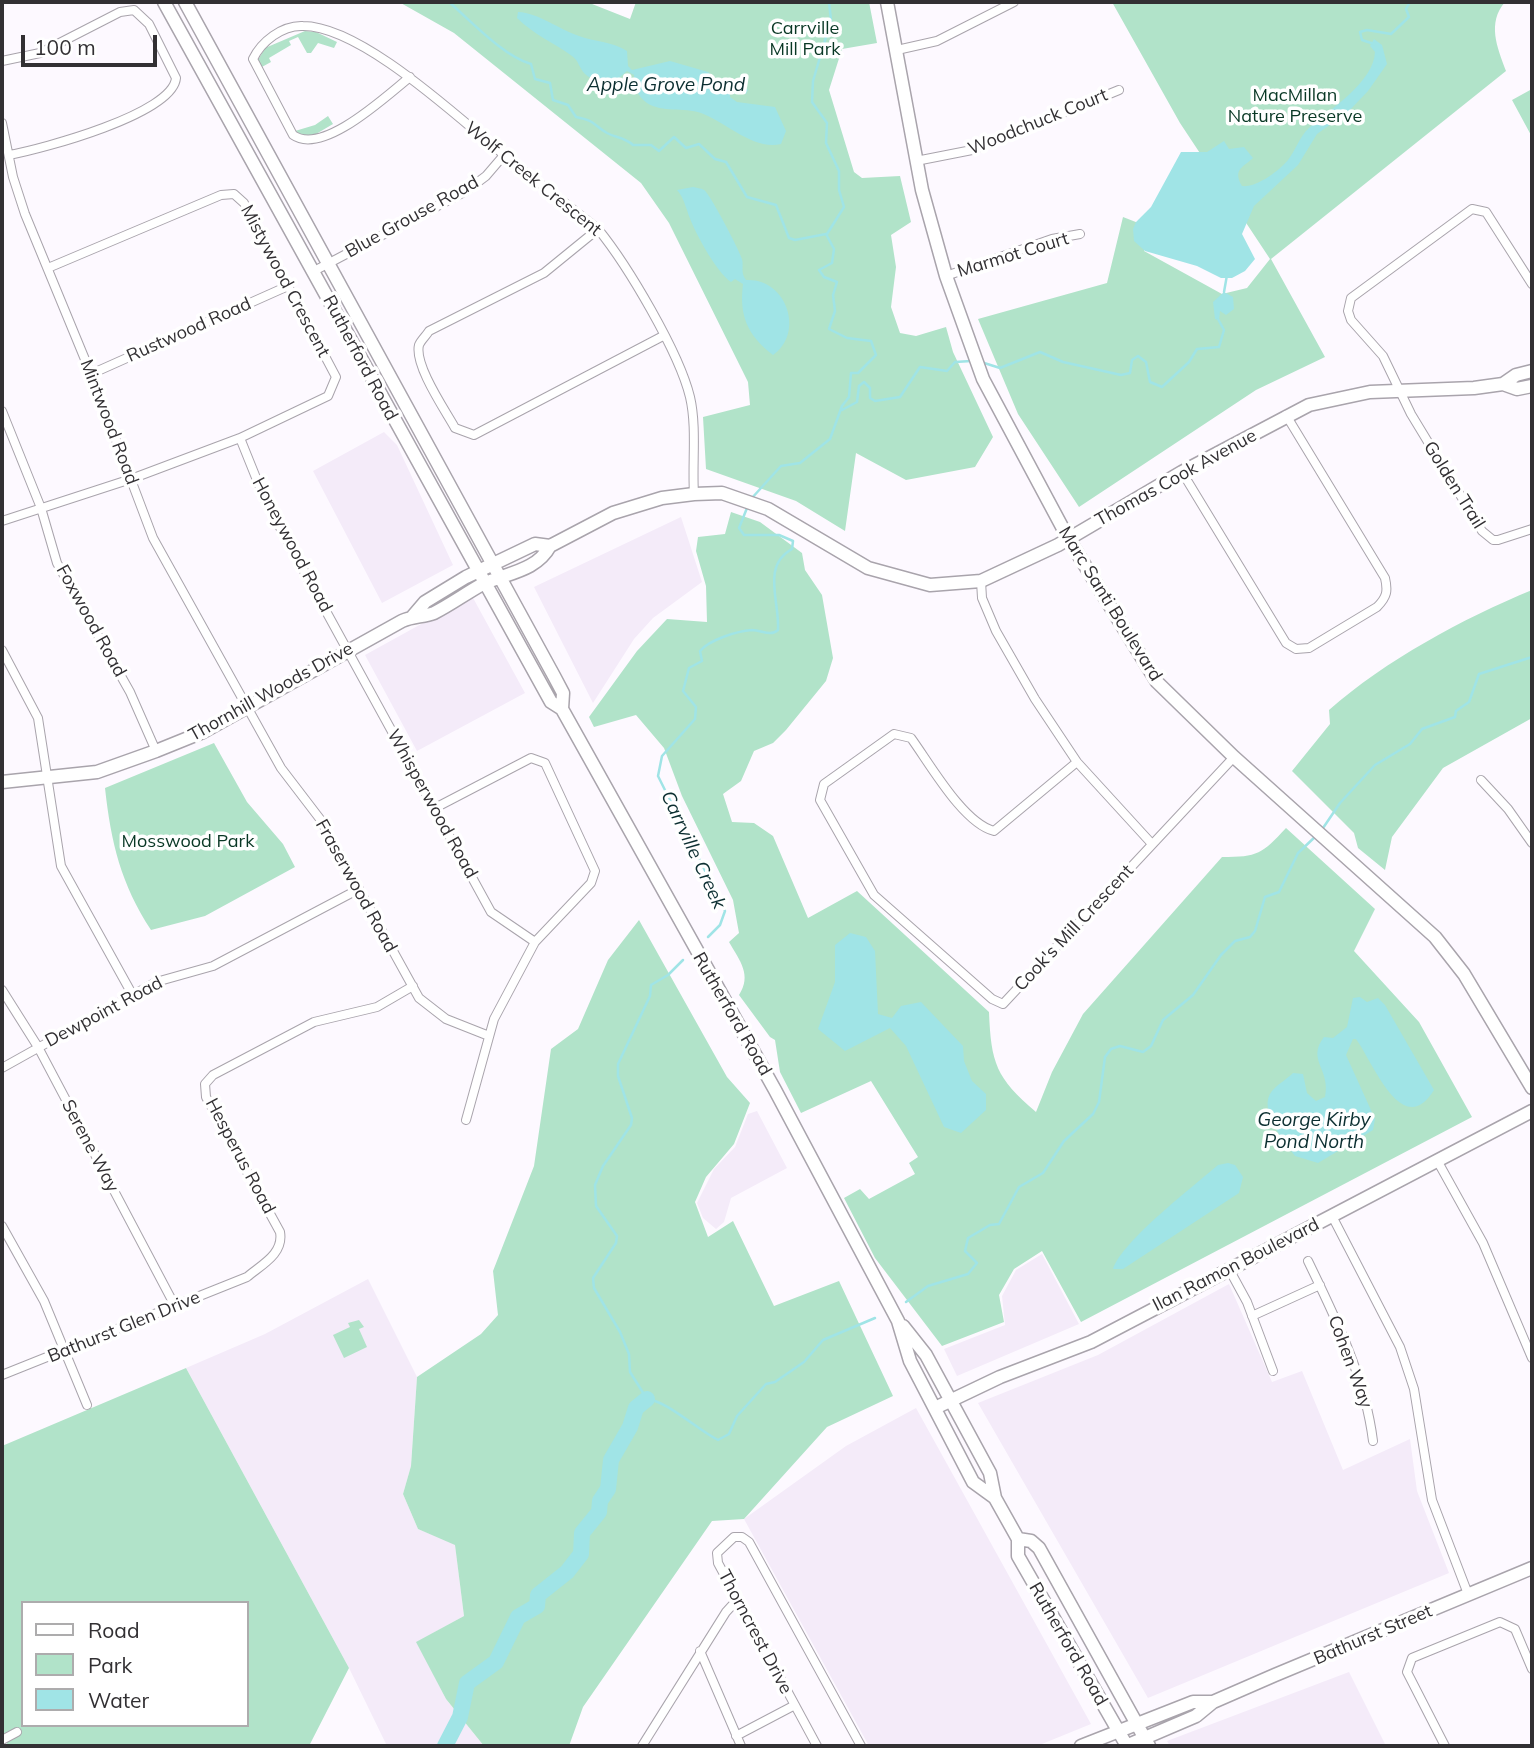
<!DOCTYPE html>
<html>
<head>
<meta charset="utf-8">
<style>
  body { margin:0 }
  #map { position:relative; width:1534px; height:1748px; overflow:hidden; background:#fdf9ff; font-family:Mulish,sans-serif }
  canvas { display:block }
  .frame { position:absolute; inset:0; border:4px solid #323033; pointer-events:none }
  .legend { position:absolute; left:21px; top:1601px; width:228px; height:126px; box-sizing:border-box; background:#fff; border:2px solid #adacad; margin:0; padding:9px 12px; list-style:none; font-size:21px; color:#323033 }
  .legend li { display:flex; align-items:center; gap:14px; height:35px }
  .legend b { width:35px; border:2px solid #adacad }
  .scale { position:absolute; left:21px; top:35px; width:136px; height:32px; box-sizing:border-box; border:4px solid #323033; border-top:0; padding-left:9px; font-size:21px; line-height:24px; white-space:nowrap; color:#323033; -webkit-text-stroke:5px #fff; paint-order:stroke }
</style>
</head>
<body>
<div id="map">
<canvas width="1534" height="1748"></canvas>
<div class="frame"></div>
<ul class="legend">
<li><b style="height:9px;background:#fff"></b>Road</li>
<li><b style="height:19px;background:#b1e3c9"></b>Park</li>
<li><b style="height:19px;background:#a0e4e6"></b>Water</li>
</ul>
<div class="scale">100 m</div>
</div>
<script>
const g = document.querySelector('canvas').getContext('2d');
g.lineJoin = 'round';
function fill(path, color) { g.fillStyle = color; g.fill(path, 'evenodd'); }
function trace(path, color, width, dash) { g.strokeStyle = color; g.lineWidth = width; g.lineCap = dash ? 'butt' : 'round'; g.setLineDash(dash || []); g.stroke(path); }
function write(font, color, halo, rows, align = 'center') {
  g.font = font + ' Mulish,sans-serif'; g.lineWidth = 7; g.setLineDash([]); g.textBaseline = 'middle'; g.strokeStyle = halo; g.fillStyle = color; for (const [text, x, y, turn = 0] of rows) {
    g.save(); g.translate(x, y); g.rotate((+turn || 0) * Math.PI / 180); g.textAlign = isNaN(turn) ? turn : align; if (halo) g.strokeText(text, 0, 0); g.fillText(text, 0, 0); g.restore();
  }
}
fill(new Path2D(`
  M384,432l13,13 56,120 -71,38 -69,-132z
  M681,517l21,65 -49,36 -19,21 -41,64 -59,-116z
  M472,596l53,97 -108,58 -52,-96z
  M757,1111l30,57 -56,30 -7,24 -8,7 -13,-11 -6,-15 17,-34 21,-22 13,-33z
  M1042,1254l37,70 -122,52 -13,-27 61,-24 -3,-29 14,-26z
  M368,1279l49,98 -6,89 -8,28 15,35 37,15 9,72 -47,26 29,57 38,47h-97l-38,-78 -163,-300 79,-34z
  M1229,1284l43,98 30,-11 41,99 67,-31 7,52 32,82 -301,125 -170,-295 120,-48z
  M916,1408l175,316 -54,22h-168l-125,-227 102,-73z
  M1349,1672l37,74h-216l-3,-5z`), '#f4ebf9');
fill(new Path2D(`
  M399,2h188l43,17 6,-17h233l8,41 -35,6 -13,41 25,82 8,6 38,-2 11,46 -20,13 5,32 -5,40 9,26 16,3 30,-9 7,25 40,85 -18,30 -69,13 -50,-27 -11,78 -49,-30 -90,-32 -3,-52 47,-12 -2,-23 -79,-159 -28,-40 -187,-150z
  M1112,2h393c-18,21 -8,45 1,69l-235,188 54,98 -69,33 -177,117 -61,-93 -40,-95 129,-36 16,-66 23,9 -2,25 78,43 25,-6 23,-29 -90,-136z
  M305,31l11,1 21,10 -3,6 -16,-5 -7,10h-4l-9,-16 -9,4 2,4 -22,13 2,4 -11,6 -2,-8 7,-12z
  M1532,89v48l-20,-37z
  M328,116l5,8 -22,13h-8l-8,-6 20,-6z
  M731,512l29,10 42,31 3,17 17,25 11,63 -7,23 -40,49 -13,13 -19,8 -13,30 -18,13 9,28 22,1 19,13 35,82 49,-27 132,121c2,51 7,66 47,100l16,-40 31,-58 139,-157c36,0 40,-3 64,-29l89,81 -21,42 65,71 53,95 -391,205 -39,-71 -28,18 -15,26 5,27 -62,24 -67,-88 -31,-60 16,-9 9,10 46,-25 -6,-11 9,-6 -47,-76 -70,32 -21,-41 -5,-32 -5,-3 -31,-42c13,-20 1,-34 -10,-53l10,-9 -6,-33 -51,-104 -18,-48 -28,-33 -42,12 -5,-10 48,-66 30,-32 40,3 -1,-36 -10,-35 2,-14 27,-3z
  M1532,590v128l-89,50 -51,69 -7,33 -27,-22 -4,-15 -62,-62 38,-47 -1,-14c57,-50 133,-91 203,-120z
  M214,743l33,59 36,42 12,23 -90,49 -54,14c-30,-46 -40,-87 -46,-142z
  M639,920l88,157 23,26 -16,41 -28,33 -11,25 13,35 25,-16 41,85 65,-25 54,115 -66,31 -83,92 -32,2 -129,186 -14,39h-85l-38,-47 -30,-57 48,-26 -9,-71 -37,-16 -15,-35 8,-28 6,-89 64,-43 17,-19 -5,-44 41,-105 17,-117 27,-20 30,-69z
  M359,1320l5,7 -5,2 8,18 -23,11 -11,-23 17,-8 -2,-4z
  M186,1368l163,300 -40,78h-301l-6,-12v-288zM23,1603h224v122h-224z`), '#b1e3c9');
fill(new Path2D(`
  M518,12c21,1 40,17 61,24 16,6 32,5 48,15l1,15 4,4 38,-9 38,11 10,9c11,-3 22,2 30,9l-2,4h-16v3l7,5 38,5 11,24 -5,13c-27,7 -55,-22 -80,-31 -17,-6 -39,0 -54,-10 -10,-7 -13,-17 -13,-28l-7,-4 -16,14c-8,-2 -20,-5 -26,-11 -6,-6 -6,-13 -13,-18 -18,-13 -39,-22 -55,-38z
  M1374,39l8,6 5,19 -19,27 -20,21 -31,22 -19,31 -44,41 -12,28 13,25 -10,12 -13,7h-11l-24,-12 -52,-15 -11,-10 -1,-12 3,-7 15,-15 30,-55h26l17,-11 5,8 15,-2 9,11c-9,9 -21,11 -11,28 14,2 37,-15 46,-26 8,-10 11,-23 21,-32 21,-19 65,-46 66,-76l-5,-6z
  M693,187c3,1 8,1 11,3 5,2 36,61 38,69 2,8 -2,13 4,21 41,-2 59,53 27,75 -26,-20 -34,-40 -30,-71l-8,-5 -4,3c-15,-10 -39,-54 -44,-72 -3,-8 -4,-13 -10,-20z
  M1224,292l9,5 1,12 -8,6 -6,-4 -1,9 -4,-1 -2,-17z
  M850,933l16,4 9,14 3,63 14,4 9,-12 20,-4 42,44 1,15 8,20 14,13v16l-25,23 -17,-6 -38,-81 -16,-18 -45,23 -27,-22 17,-47v-37z
  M1360,997l7,5 11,-4 7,7 49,85c-32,52 -62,-30 -78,-51h-3l-7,16 29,64 -2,11 -55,33 -23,-7c-11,-15 -38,-47 -23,-65 6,-7 15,-12 21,-18l10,1 4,19 9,8 9,-4c6,-28 -19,-37 -1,-60l9,1 14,-11 6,-29z
  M1228,1163l7,2 8,12 -4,16 -116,76h-10c9,-28 81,-83 105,-104z`), '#a0e4e6');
trace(new Path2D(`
  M449,2c22,19 54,54 82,62l4,15 15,4 3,17 15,5 8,12c20,4 16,7 31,16 9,5 17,4 26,12h18l8,6 15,-14 12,11 13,-4 16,15 11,3 21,35 29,8 13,33 6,2 31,-6
  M1374,44l-12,-4 -2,-8 7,-2 24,4 18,-17 -3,-8 4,-7
  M827,234l17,-27 -5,-17v-19l-13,-28 1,-20 -15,-21 1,-21 18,-61 -2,-18
  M1224,292l3,-17
  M981,362l19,6 40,-16 23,10 58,13 9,-2 2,-13 6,-4 8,6 4,20 12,5 27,-25 8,-13 22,-2 5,-17 -6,-11
  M842,410l15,-8 2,-16 5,-4 6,6v10l5,3 25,-4 20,-30 27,4 8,-9 16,-1
  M751,499l30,-33 19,-3 30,-24 12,-33 7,-9 2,-24h7l18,-18 -5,-14 -24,-3 -18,-9 6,-18 -2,-16 4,-13 -13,-5 -5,-7 13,-7 2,-14 -8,-15
  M1321,831l19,-28 35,-38 35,-21 12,-15 33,-12 1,-6 13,-9 10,-28 53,-17
  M708,937l12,-12 5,-14 -67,-135 4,-20 33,-37 1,-12 -13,-16 6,-23 13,-7 -2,-10c9,-11 37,-20 52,-21 10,0 18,7 26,0 2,-28 -17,-64 14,-81l1,-8 -14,-6h-35l-5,-7 8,-20
  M683,960l-15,15 -17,10 -1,11 -32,68v12l14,42 -1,7 -28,41 -8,19 1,21 21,30 -1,7 -23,35 1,10 26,44 9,22 1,18 17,27c22,3 49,30 71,41l11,-6 8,-18 29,-32 9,-2 29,-20 19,-22 52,-22
  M906,1302l22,-16 40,-12 9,-11 -12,-12 3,-13 22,-13 9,-1 20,-37 24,-14 21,-32 29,-27 6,-12 6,-45 6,-8 9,-3 23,6 8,-6 12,-26 30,-25 28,-40 14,-14 15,-4 5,-6 10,-34 14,-5 19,-39 18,-17`), '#a0e4e6', 2.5);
trace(new Path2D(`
  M445,1746l15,-29 7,-34 29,-21 22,-45 19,-11 1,-11 29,-23 14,-18 1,-21 17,-21 1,-11 8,-12 3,-29 19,-33 6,-19 11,-9`), '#a0e4e6', 16);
const street = new Path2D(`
  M897,50l40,-9 77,-39
  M2,61l38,-8 80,-41 14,-2 15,14 27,54c-3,36 -134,71 -167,77
  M410,77c-24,19 -87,79 -117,58l-40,-76c8,-17 29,-34 50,-33 57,0 151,88 195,124 33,27 67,53 100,79 30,37 81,123 92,168 7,30 2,66 4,97
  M2,123l11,54 12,37 66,160 62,164 128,230 39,51 99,179 27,21 43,17
  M916,161l56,-11 147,-60
  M598,229l-54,44 -115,58c-3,5 -8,9 -10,14 -5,20 26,65 36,83l19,7 189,-99
  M314,271l152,-80 20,-15 18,-21
  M946,276l106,-37 28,-5
  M1532,284l-46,-72 -14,-3 -121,89 -3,13 3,9 32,36 28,58 71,117 11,9h5l34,-11
  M91,374l197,-88
  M2,411l39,97 16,55 73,129 26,59
  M240,438l25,62 226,412 44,30
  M1182,472l104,171 10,6 13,-1 68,-41c10,-10 11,-16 8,-29l-99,-163
  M2,521l129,-42 109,-41 88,-42 8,-19 -92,-174 -10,-9 -13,1 -173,73
  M981,581l1,17 14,33 39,68 42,63 75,82
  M2,650l36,68 23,148 71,128
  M1077,762l-83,69c-31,-8 -64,-67 -83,-93l-17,-4 -70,50 -4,16 54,95 118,104 11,5 231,-247
  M1481,780l27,29 24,34
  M435,808l96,-50 14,5 50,108 -4,12 -56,59 -41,77 -28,101
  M2,990l36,57 137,259
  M2,1068l154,-86 57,-16 146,-77
  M1438,1162l45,81 49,115
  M1332,1216l68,131 14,42 18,111 36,94
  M2,1226l42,75 43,104
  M1308,1261c28,58 57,116 65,180
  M1229,1269l18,33 26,69
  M1252,1316l68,-31
  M2,1375l245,-98c14,-12 37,-23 33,-45l-74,-135 -1,-13 8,-9 101,-53 63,-15 36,-21
  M700,1651l41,95
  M736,1736l59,-31
  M2,1740l15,-8
  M642,1746l84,-134 11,-12
  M817,1746l-99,-183 -1,-10 17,-16h8l7,5 112,204
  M1445,1746l-38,-74 5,-14 88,-36 15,7 17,40`);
const secondary = new Path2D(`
  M164,2l387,700 11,7 213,381 123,231 12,40 63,121 22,16
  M185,2l369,674 9,17 -1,16
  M887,2l35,188 24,86 37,103 85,159 89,144 77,75 201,180 29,37 68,114
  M1503,384l14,5 15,-3
  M413,616l12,-14 41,-25 69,-33 15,2 63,-33 49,-15 32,-4 28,-1 46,16 100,59 62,17 51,-4 77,-36 124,-73 127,-67 61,-13 104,-4 29,-4 13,-9 16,-4
  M2,782l95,-10 59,-21 47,-19 199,-111c11,-5 22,-4 32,-8 16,-8 31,-19 47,-28 24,-12 55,-13 69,-39
  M903,1326l23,29 64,118 5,25 23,41v17l109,190
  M935,1408l65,-31 91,-35 441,-231
  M1018,1539l13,2 8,7 110,198
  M1081,1746l112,-44h20
  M1126,1746l70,-30 17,-14 62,-27 257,-107`);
trace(street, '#a9a4ac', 10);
trace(secondary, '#a9a4ac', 15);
trace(street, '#fff', 8);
trace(secondary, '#fff', 12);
write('18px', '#093825', '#fff', [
  ["Carrville",805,29],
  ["Mill Park",805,50],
  ["MacMillan",1295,96],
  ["Nature Preserve",1295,117],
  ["Mosswood Park",188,842]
]);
write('18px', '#323033', '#fff', [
  ["Woodchuck Court",1038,122,-22],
  ["Wolf Creek Crescent",533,179,39],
  ["Blue Grouse Road",412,217,-29],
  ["Marmot Court",1013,255,-17],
  ["Mistywood Crescent",285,281,62],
  ["Rustwood Road",189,330,-24],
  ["Rutherford Road",360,358,62],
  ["Mintwood Road",109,422,69],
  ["Thomas Cook Avenue",1176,478,-29],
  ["Golden Trail",1454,485,58],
  ["Honeywood Road",292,545,62],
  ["Marc Santi Boulevard",1110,604,58],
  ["Foxwood Road",91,621,61],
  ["Thornhill Woods Drive",271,692,-29],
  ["Whisperwood Road",432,804,61],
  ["Fraserwood Road",356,886,61],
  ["Cook's Mill Crescent",1074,928,-47],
  ["Dewpoint Road",104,1012,-28],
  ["Rutherford Road",732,1014,60],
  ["Serene Way",90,1146,62],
  ["Hesperus Road",240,1156,62],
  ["Ilan Ramon Boulevard",1236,1265,-27],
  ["Bathurst Glen Drive",124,1327,-22],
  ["Cohen Way",1350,1362,70],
  ["Thorncrest Drive",755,1632,62],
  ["Bathurst Street",1373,1635,-23],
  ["Rutherford Road",1068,1644,60]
]);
write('italic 19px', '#0c2f31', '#fff', [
  ["Apple Grove Pond",666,85],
  ["Carrville Creek",693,850,65],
  ["George Kirby",1314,1120],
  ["Pond North",1314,1142]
]);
</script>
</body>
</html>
